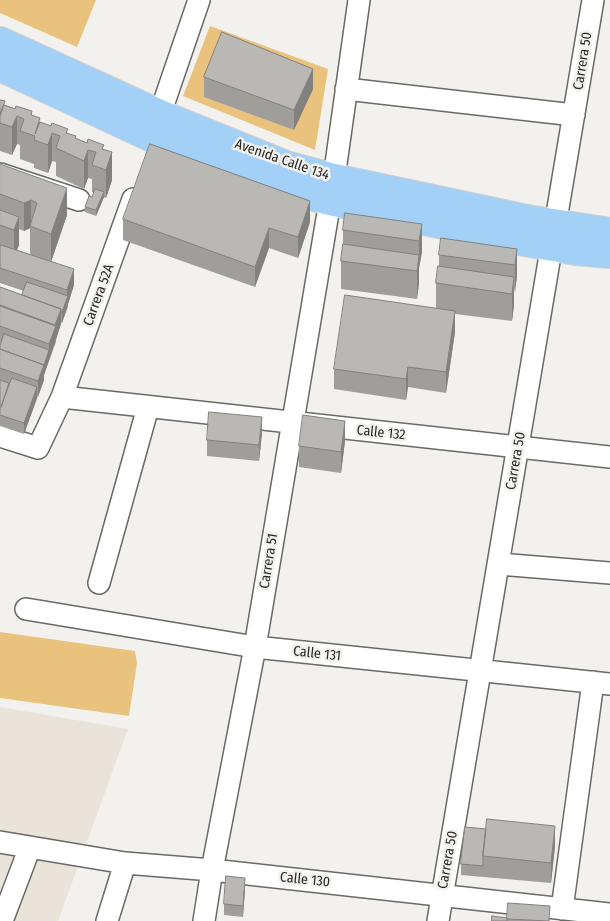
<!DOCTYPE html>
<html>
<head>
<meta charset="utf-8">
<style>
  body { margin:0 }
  canvas { display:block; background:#f3f1ed }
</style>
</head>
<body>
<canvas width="610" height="921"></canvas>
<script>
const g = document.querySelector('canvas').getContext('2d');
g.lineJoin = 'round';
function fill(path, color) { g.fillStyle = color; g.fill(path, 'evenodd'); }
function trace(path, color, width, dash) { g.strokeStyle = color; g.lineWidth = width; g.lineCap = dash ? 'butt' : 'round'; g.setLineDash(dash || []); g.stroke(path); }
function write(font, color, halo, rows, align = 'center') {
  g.font = font + ' "Fira Sans Condensed",sans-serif'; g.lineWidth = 5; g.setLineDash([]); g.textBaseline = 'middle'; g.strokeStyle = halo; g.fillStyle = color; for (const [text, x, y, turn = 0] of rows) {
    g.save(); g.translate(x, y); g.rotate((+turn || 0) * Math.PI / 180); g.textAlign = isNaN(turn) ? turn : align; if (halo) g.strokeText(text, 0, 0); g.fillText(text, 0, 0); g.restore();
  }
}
fill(new Path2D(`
  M0,707l128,22 -70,192h-58z`), '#e9e3d9');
fill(new Path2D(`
  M0,0h96l-19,47 -77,-34z
  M210,26l118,43 -13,81 -132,-54z
  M0,632l135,19 2,12 -8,53 -129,-18z`), '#e9c37e');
const minor = new Path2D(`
  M346,89l228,26
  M160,114l39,-114
  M0,174l79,26
  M334,178l25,-178
  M62,397l548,60
  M0,436l38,12 24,-51 71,-198
  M499,564l111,9
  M99,583l49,-176
  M26,609l229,38 355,37
  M0,842l125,21 87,7 398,44
  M562,909l31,-227
  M2,921l28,-74
  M107,921l18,-58
  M204,921l8,-51 43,-223 75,-446
  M438,921l155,-921`);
const major = new Path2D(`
  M0,41l160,73 126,51 48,13 193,41 83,13
  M0,67l154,72 109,45 67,17 189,40 57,10 34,3`);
trace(minor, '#6a6966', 24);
trace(major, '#d0cfcf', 30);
trace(minor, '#fff', 21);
trace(major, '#a3d0f7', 28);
fill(new Path2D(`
  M204,77l109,12 -19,41 -90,-33z
  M0,100l5,5 27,10 8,7 28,11 8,6 28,10 8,31 -6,18 -2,-1 -8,19 -11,-4v-5l7,-10 2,-4 -2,-1v-13l-4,-1 -4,11 -28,-13v-14l-4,-1 -4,12 -14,-5v-4l-14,-5v-14l-3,-1 -5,11 -12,-4z
  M0,164l67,51 -16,47 23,23 -6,19v3l-6,16h-1l-5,17v2l-12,33v5l-20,54 -24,-8v-80l1,-3 -1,-1v-55l22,8 2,-4 -24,-8zM30,228v26l16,6 -29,-10 2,-5v-16l5,2z
  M123,219l187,3 -12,36 -29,-10 -14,39 -132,-47z
  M422,224v28l-3,16v15l-2,16 -76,-10v-28l2,-17v-14z
  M517,249v27l-3,17v12l-2,16 -57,-7v18l-9,61 -38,-6 -2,13 -72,-11v-20l102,-61v-25l3,-17v-11z
  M262,433l-3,28 -52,-5v-16z
  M345,441l-4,32 -42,-6v-21z
  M486,829l69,17 -4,37 -90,-8v-11z
  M245,889l-2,28 -19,-2v-11z
  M507,918l43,3h-58z`), '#a09e9b');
fill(new Path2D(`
  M313,69v20l-19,41v-20z
  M17,116v28l-5,11v-28z
  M52,133v28l-4,12v-28z
  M88,150v28l-4,11v-28z
  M112,152v28l-6,18v-28z
  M67,188v27l-16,47v-28z
  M104,192v5l-8,19v-6z
  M31,200v26h-1v2l-6,3v-28z
  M310,201v21l-12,36v-21z
  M19,217v28l-5,13v-28z
  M422,224v28l-3,16v-27z
  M269,228v20l-14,39v-20z
  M517,249v27l-2,17v-28z
  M419,255v28l-2,16v-28z
  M74,269v16l-12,38v-11l5,-14v-8z
  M514,277v28l-2,16v-27z
  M61,309v15l-17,51v5l-6,17v-16l11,-31v-6z
  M455,311v21l-9,61v-21z
  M408,367v20l-2,13v-21z
  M37,387v11l-13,36v-11z
  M262,417v16l-3,28v-16z
  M345,421v20l-4,32v-21z
  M555,826v20l-4,37v-20z
  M245,878v11l-2,28v-11z`), '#82817e');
const building = new Path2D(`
  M222,32l91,37 -19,41 -90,-33z
  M0,100l5,1 -5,13z
  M4,105l11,4 1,-3 16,5 -1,4 9,3 -5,16 5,-12 11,4 1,-3 16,6 -2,4 10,3 -1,2 12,5 1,-4 16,6 -2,4 10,3 -6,18 -14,-5 4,-13 -8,-2 -4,11 -28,-13 4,-12 -8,-3 -4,12 -14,-5 1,-4 -15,-5 4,-12 -7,-3 -5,11 -12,-4v-6z
  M150,144l160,57 -12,36 -29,-9 -14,39 -132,-48z
  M0,164l67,24 -16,46 -21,-8 7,-23 -6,-3 -7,3 -24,-9z
  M95,189l9,3 -8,18 -11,-3 4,-11 3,1z
  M0,210l19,7 -5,13 -14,-5z
  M345,213l77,11 -3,17 -76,-11z
  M441,238l76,11 -2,16 -76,-10z
  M343,244l76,11 -2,16 -76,-10z
  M1,245l73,24 -7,21 -67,-22v-21z
  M438,266l76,11 -2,17 -76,-11z
  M27,282l41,14 -6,16h-1v-3l-39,-14z
  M0,287l61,22 -6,16 -55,-20z
  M345,295l110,16 -9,61 -38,-5 -2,12 -72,-10z
  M0,306l56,20 -7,18 -49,-18z
  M4,334l45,16 -5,15 -44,-16v-3z
  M0,349l44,16 -6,16 -38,-13z
  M12,378l25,9 -13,36 -24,-8v-35l9,3 -8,24z
  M209,412l53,5 -3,28 -52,-5z
  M303,415l42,6 -4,31 -42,-6z
  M487,819l68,7 -4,37 -68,-7z
  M465,827l21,2 -3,27v10l-22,-2z
  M226,876l19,2 -2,28 -19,-2z
  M508,903l42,3 -1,15 -42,-2z
  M492,916l15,2v3h-15z`);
fill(building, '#bab8b4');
trace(building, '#82817e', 1);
write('14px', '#282726', '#f3f1ed', [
  ["Carrera 50",583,61,-81],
  ["Avenida Calle 134",282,160,19],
  ["Carrera 52A",99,295,-70],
  ["Calle 132",381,433,6],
  ["Carrera 50",516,461,-80],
  ["Carrera 51",269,561,-81],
  ["Calle 131",317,654,6],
  ["Carrera 50",448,860,-80],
  ["Calle 130",305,880,6]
]);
</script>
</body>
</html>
